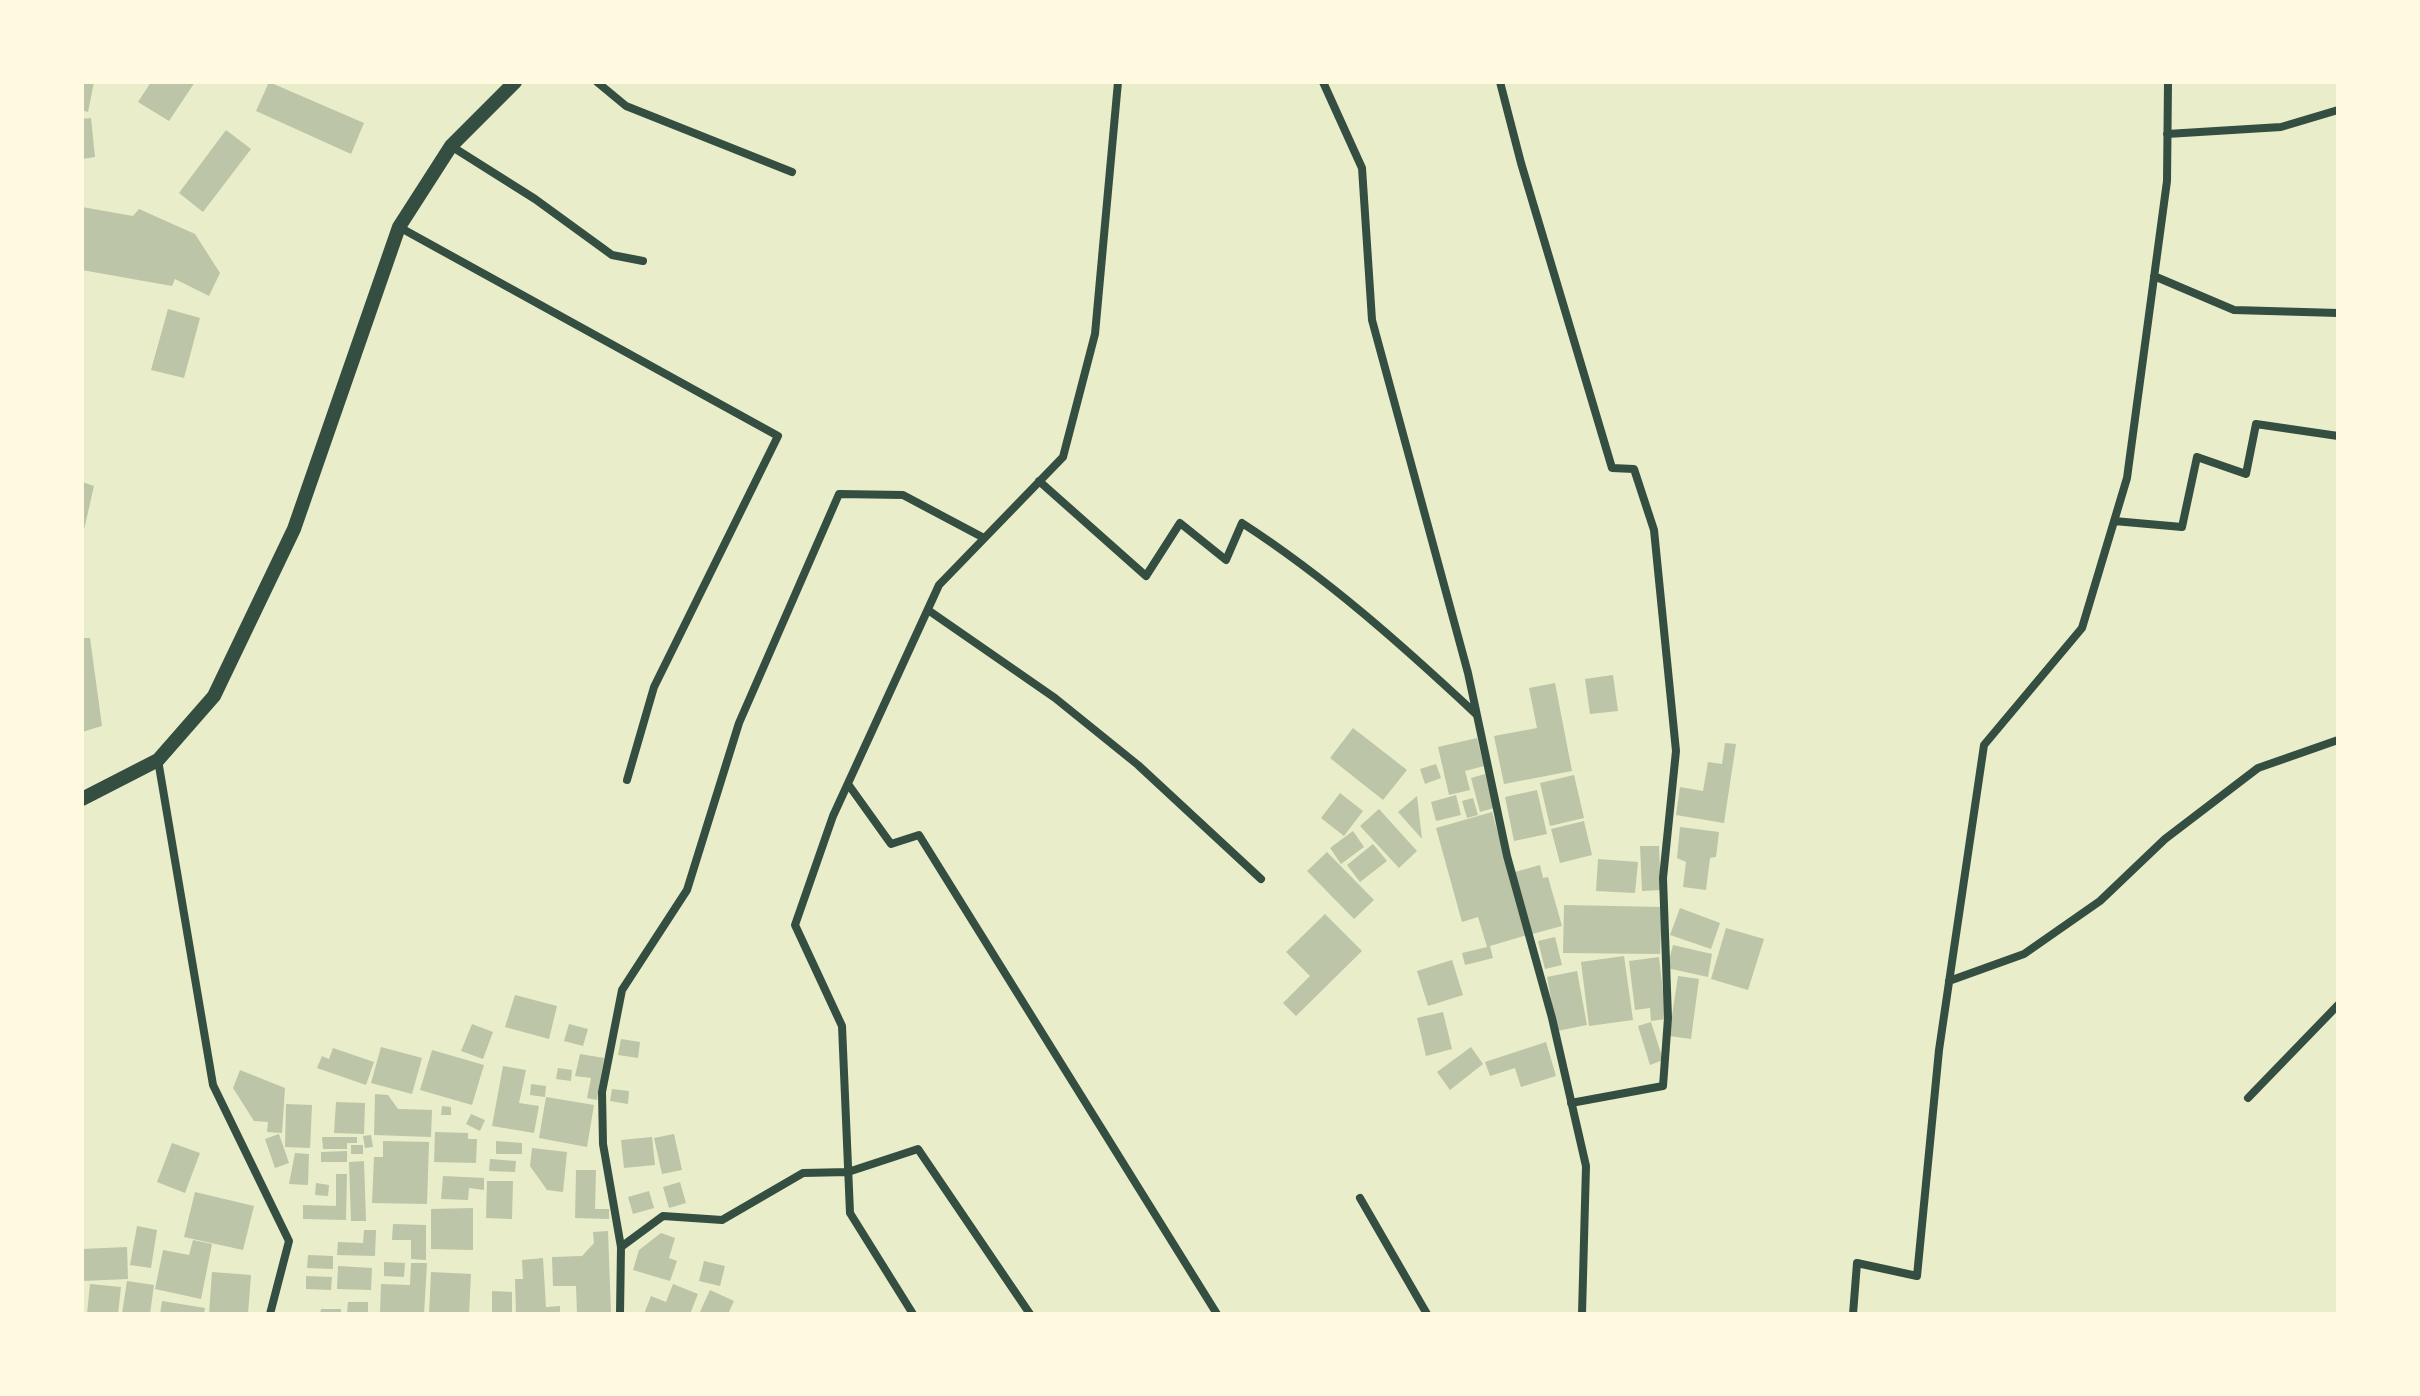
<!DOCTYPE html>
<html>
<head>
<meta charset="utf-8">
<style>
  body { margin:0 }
  #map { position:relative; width:2420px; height:1396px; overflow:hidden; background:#e9edc9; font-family:Karla,sans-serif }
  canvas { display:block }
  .frame { position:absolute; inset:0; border:84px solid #fefae0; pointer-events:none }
</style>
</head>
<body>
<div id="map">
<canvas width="2420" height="1396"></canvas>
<div class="frame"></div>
</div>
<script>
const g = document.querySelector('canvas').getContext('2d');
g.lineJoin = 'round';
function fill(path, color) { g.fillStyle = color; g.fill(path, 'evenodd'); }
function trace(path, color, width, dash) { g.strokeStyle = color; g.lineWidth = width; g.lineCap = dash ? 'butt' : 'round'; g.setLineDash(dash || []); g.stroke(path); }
fill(new Path2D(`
  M82,82h12l-6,30 -6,-2z
  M151,82h44l-26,39 -31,-19z
  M269,82l95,41 -13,31 -95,-43z
  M91,118l4,39 -13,2v-40z
  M226,130l25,19 -48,63 -24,-19z
  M82,207l51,9 6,-7 56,25 25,39 -11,23 -34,-17 -3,7 -90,-16z
  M168,309l32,9 -16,60 -33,-8z
  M82,482l12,4 -11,48h-1z
  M82,638h8l12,88 -20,6z
  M1613,675l5,36 -28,3 -5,-35z
  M1555,683l17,88 -68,13 -10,-48 43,-8 -8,-40z
  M1353,728l54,42 -24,30 -53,-42z
  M1477,738l7,28 -19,5 5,19 -21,5 -11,-48z
  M1725,743l11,1 -12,79 -48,-8 4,-28 23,4 5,-29 14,2z
  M1436,764l5,14 -16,6 -5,-15z
  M1485,774l9,34 -14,4 -9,-34z
  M1574,775l10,43 -34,8 -10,-43z
  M1537,790l10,44 -33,7 -9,-44z
  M1340,793l23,18 -19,25 -23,-18z
  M1456,795l5,20 -25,6 -5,-19z
  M1417,796l5,43 -24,-27z
  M1473,798l5,17 -11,3 -5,-17z
  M1379,809l38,42 -18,17 -39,-42z
  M1492,812l35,123 -37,11 3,12 -28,7 -3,-12 25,-6 -9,-30 -16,5 -26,-94z
  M1584,821l8,34 -32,8 -9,-34z
  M1680,827l39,5 -3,25 -6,1 -4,32 -23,-3 3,-25 -9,-4z
  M1353,831l11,16 -23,17 -11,-16z
  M1373,844l14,17 -27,21 -13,-17z
  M1640,846h19l2,44 -19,1z
  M1327,852l47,48 -20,19 -47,-48z
  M1598,859l40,3 -3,31 -39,-2z
  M1540,865l3,13 5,-1 14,49 -30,8 -17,-62z
  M1564,905l98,2 -2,47 -97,-1z
  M1680,908l40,15 -9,26 -41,-14z
  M1325,914l37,37 -66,65 -13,-13 27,-27 -24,-24z
  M1726,928l38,11 -16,51 -37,-11z
  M1555,937l7,28 -17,4 -7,-28z
  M1673,945l39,9 -4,23 -41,-9z
  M1624,956l9,64 -44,6 -8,-64z
  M1659,957l7,62 -15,2 -1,-13 -15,2 -6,-49z
  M1452,960l11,35 -35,11 -11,-35z
  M1577,971l10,54 -30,6 -10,-54z
  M1678,976l21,3 -8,60 -22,-3z
  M515,995l42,11 -8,33 -44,-12z
  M1443,1012l9,37 -26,7 -9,-38z
  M1651,1022l12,38 -13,5 -12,-39z
  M472,1024l21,8 -10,27 -22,-8z
  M569,1024l19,5 -5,17 -19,-5z
  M621,1039l19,3 -2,16 -20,-3z
  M1546,1042l10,34 -35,11 -6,-19 -25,8 -5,-14z
  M381,1047l41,11 -10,36 -41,-11z
  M1471,1047l12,17 -33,26 -13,-18z
  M333,1048l41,14 -8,23 -49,-17 5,-12 7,3z
  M432,1050l52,15 -12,40 -52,-15z
  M580,1054l24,4 -7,42 -10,-2 4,-20 -16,-2z
  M503,1066l23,4 -7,33 20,3 -5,27 -42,-7z
  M558,1068l14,2 -1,11 -15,-2z
  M240,1070l45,18 -3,45 -15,-1 1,-10 -14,-1 -21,-33z
  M531,1084l15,2 -1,11 -15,-2z
  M612,1089l17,2 -1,13 -18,-3z
  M375,1094l13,1 10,14 34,1 -1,27 -57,-2z
  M546,1097l48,8 -7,42 -48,-9z
  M336,1102l29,1 -1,31 -30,-1z
  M286,1104l26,1 -2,43 -25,-1z
  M442,1106l9,1v8h-10z
  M471,1114l14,6 -5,11 -14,-7z
  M435,1132l33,1v6h9l-1,24 -42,-1z
  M279,1134l10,29 -14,5 -10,-29z
  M674,1134l8,36 -20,4 -8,-36z
  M371,1135l2,12 -8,1 -2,-12z
  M322,1137h35v6h-10v6h-24z
  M652,1137l3,28 -31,3 -3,-28z
  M383,1141l46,1 -2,62 -55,-1 2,-46h9z
  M496,1141l26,2v11h-26z
  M172,1143l28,10 -15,40 -28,-11z
  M351,1145h12v9h-12z
  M532,1148l35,4 -4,40 -16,-2 -17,-24z
  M347,1151v11h-26v-10z
  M295,1153l14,1 -1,31 -19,-1z
  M490,1159l26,2 -1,11 -26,-1z
  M364,1161l2,60h-15l-2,-59z
  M576,1170h20l-1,39h14v10l-34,-1z
  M336,1174h11l-1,46 -43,-1v-14l33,1z
  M443,1176l41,2v12l-15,-2 -1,12 -27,-1z
  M487,1181h26l-1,38 -26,-1z
  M680,1182l6,21 -17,5 -6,-21z
  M316,1183l13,2 -1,11 -13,-1z
  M649,1191l5,17 -21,6 -5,-17z
  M195,1192l59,14 -11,44 -59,-13z
  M473,1208v42l-42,-1v-40z
  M393,1224l33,1v35l-15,-1v-19h-19z
  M137,1226l20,4 -6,38 -21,-3z
  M364,1230h12l-1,26 -38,-1 1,-13 25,1z
  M608,1231l3,83h-34l-1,-28h-23l-1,-29 30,-1 12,-13 -1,-11z
  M661,1233l14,5 -6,20 8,3 -7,20 -37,-11 6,-20z
  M193,1240l19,4 -11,55 -46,-10 8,-39 26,5z
  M127,1247l1,32 -46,2v-32z
  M308,1255l25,1v13l-26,-1z
  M543,1258l3,49 14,-1v8h-44l-1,-35h8l-1,-19z
  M704,1261l21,5 -5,20 -21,-5z
  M384,1262l21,1 -1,14 -20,-1z
  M411,1263h16l-3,51 -44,-1 1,-29 29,1z
  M338,1266l34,2 -1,22 -34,-1z
  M212,1272l39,3 -3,39h-39z
  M431,1272l40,2 -2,40h-40z
  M306,1276l26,1 -1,13 -25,-1z
  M127,1281l27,4 -4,29h-28z
  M90,1284l31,3 -3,27h-31z
  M673,1284l25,10 -8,20h-46l7,-18 15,6z
  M710,1290l24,11 -6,13h-29z
  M492,1291l20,1v22h-20z
  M162,1301l43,7 -1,6h-44z
  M348,1302h20v12h-21z
  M321,1309h20v5h-21z`), '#bcc5a7');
trace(new Path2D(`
  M597,82l29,24 166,66
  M1323,82l39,86 10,152 96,353 39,183 45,162 34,148 -4,148
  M1500,82l21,81 91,305 22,1 20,61 22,221 -13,127 5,140 -5,68 -92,17
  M2167,134l114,-7 57,-17
  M451,146l84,53 77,56 31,6
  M399,227l379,209 -124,251 -27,93
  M2154,276l80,34 104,3
  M1039,481l107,95 34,-53 46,37 16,-37c85,55 160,122 234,191
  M2114,521l68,6 15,-70 49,17 10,-50 82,12
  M928,610l127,88 83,67 123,114
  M158,760l55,325 76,156 -19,73
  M848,784l43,60 28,-9 298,479
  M1949,981l75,-27 76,-53 65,-62 93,-71 80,-28
  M2248,1098l90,-93
  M1360,1198l67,116
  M621,1247l42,-31 59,4 81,-47 45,-1 70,-23 112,165
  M620,1314l1,-67 -18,-103 -1,-52 20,-102 65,-100 52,-167 100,-229 64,1 81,43
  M913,1314l-63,-101 -8,-187 -47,-101 38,-109 106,-231 124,-128 32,-123 23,-252
  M1853,1314l4,-51 60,13 22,-226 45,-305 98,-117 45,-150 40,-297 1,-99`), '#344e41', 8);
trace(new Path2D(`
  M82,799l76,-39 56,-64 80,-167 105,-302 52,-81 64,-64`), '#344e41', 14);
</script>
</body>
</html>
